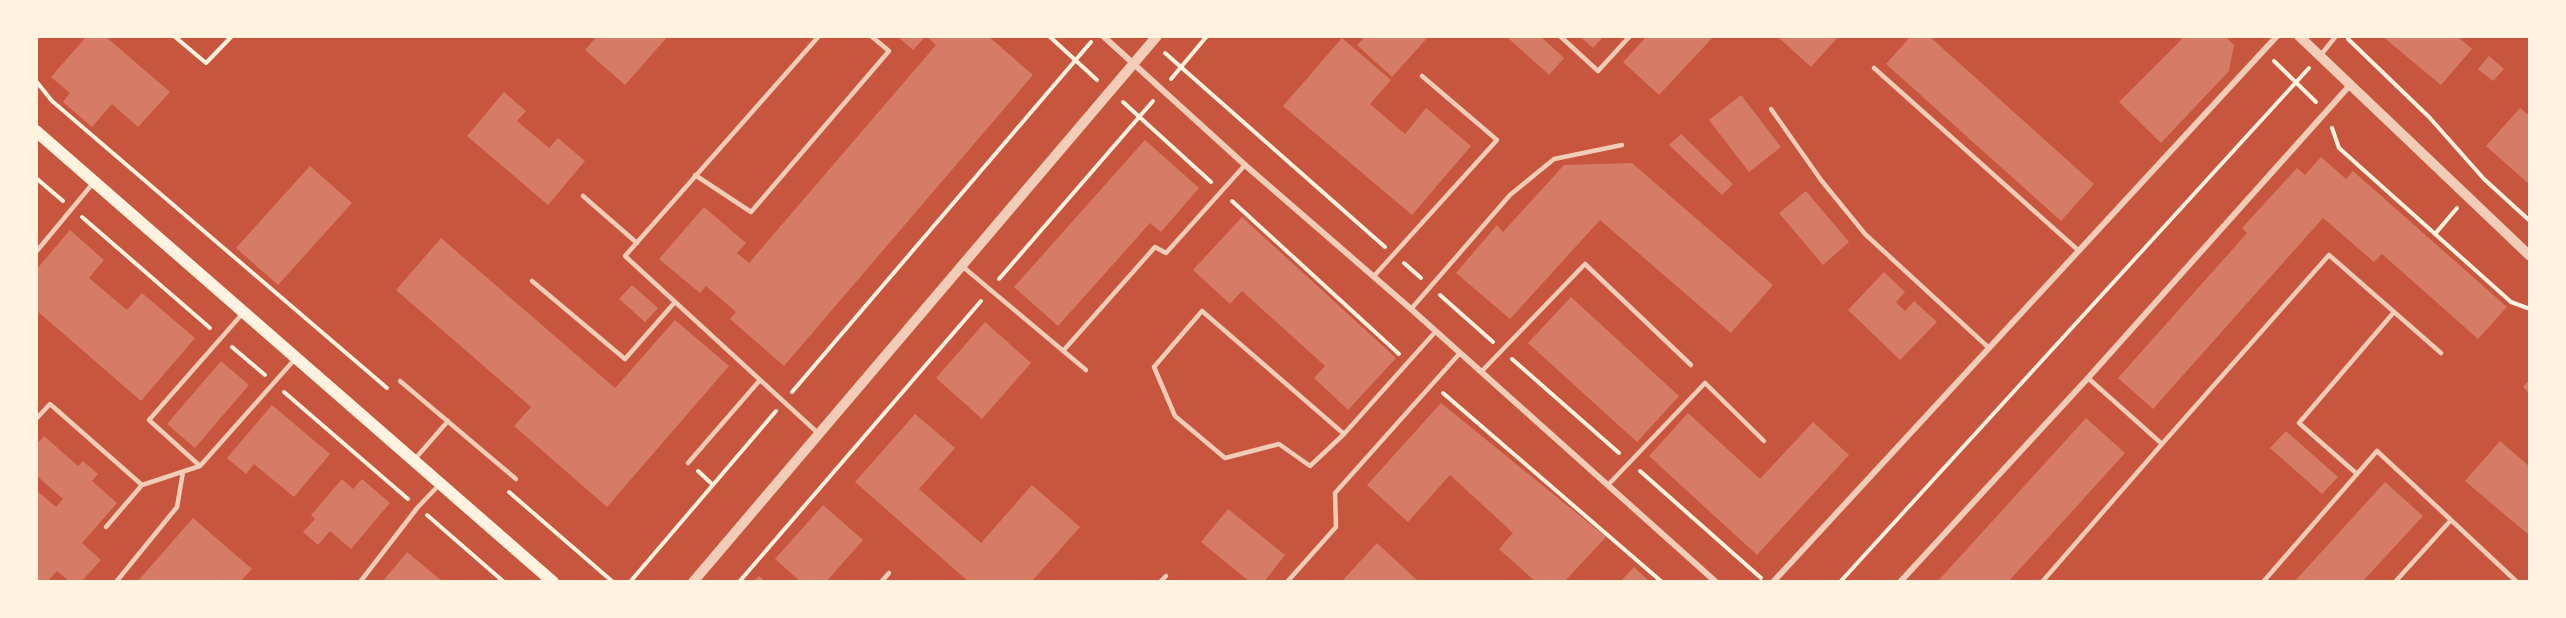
<!DOCTYPE html>
<html>
<head>
<meta charset="utf-8">
<style>
  body { margin:0 }
  #map { position:relative; width:2566px; height:618px; overflow:hidden; background:#c8553d; font-family:Lato,sans-serif }
  canvas { display:block }
  .frame { position:absolute; inset:0; border:38px solid #fff3e0; pointer-events:none }
</style>
</head>
<body>
<div id="map">
<canvas width="2566" height="618"></canvas>
<div class="frame"></div>
</div>
<script>
const g = document.querySelector('canvas').getContext('2d');
g.lineJoin = 'round';
function fill(path, color) { g.fillStyle = color; g.fill(path, 'evenodd'); }
function trace(path, color, width, dash) { g.strokeStyle = color; g.lineWidth = width; g.lineCap = dash ? 'butt' : 'round'; g.setLineDash(dash || []); g.stroke(path); }
fill(new Path2D(`
  M87,36h18l65,56 -32,35 -26,-23 -20,23 -29,-25 7,-9 -19,-16z
  M597,36h71l-43,49 -40,-35z
  M897,36h91l45,39 -249,291 -54,-47 6,-7 -30,-26 -6,7 -41,-34 45,-52 42,36 -9,10 12,10 187,-218 -10,-9 -13,14z
  M1366,36h63l-37,41 -35,-32z
  M1506,36h34l24,22 -15,17z
  M1579,36h25l-11,12z
  M1647,36h67l-55,59 -36,-33z
  M1777,36h62l-28,31z
  M1911,36h18l165,148 -33,37 -175,-157z
  M2178,36h47l9,9 -5,26 -68,72 -42,-41 63,-63z
  M2382,36h75l15,13 -31,36z
  M1342,38l49,42 -21,24 35,30 21,-26 45,38 -59,69 -129,-109z
  M2489,56l15,13 -11,12 -15,-12z
  M504,92l22,19 -9,10 32,27 9,-10 27,23 -37,44 -81,-69z
  M1741,95l40,52 -32,25 -40,-52z
  M2520,108l10,8v69l-44,-39z
  M1681,134l52,50 -11,11 -53,-50z
  M1145,140l54,48 -38,44 -11,-9 -92,103 -44,-39z
  M2321,157l25,22 7,-8 154,136 -29,32 -96,-85 -8,8 -51,-44 -170,191 -35,-31 129,-145 -5,-5 55,-60 8,7z
  M1632,163l141,122 -42,48 -131,-113 -90,99 -54,-46 41,-48 6,7 61,-67z
  M310,166l42,37 -74,82 -42,-37z
  M1806,191l43,51 -26,23 -44,-52z
  M1242,217l154,141 -48,52 -34,-32 11,-12 -83,-75 -12,13 -37,-34z
  M70,230l34,30 -15,18 38,32 15,-17 53,45 -54,63 -105,-91v-40z
  M441,238l174,150 60,-68 54,46 -122,141 -93,-81 17,-19 -135,-117z
  M1884,272l21,20 -9,10 9,9 9,-10 23,21 -37,38 -52,-50z
  M632,285l26,23 -13,14 -26,-23z
  M1571,297l108,99 -42,46 -109,-99z
  M985,322l46,41 -49,56 -46,-41z
  M221,361l28,24 -54,63 -28,-24z
  M2530,379v15l-7,-7z
  M1441,403l165,134 -42,45h-28l-37,-33 14,-16 -63,-58 -42,47 -41,-37z
  M272,405l58,49 -36,43 -40,-33 -8,10 -19,-16z
  M1688,413l72,66 53,-57 36,33 -92,100 -108,-99z
  M915,414l40,34 -36,41 62,54 51,-58 48,42 -49,55h-62l-114,-100z
  M2086,418l39,35 -117,129h-71z
  M2286,431l52,46 -16,17 -52,-46z
  M44,436l34,30 5,-5 15,13 -6,7 25,22 -35,40 19,17 -20,22h-11l-13,-11 -10,11h-11v-92l20,17 7,-8 -27,-24v-30z
  M2500,441l30,26v69l-65,-55z
  M342,479l11,10 9,-10 28,24 -39,46 -21,-18 -12,14 -15,-13 12,-13 -4,-4z
  M2385,482l38,34 -61,66h-68z
  M823,505l40,35 -37,42h-25l-26,-23z
  M1228,509l57,46 -21,27h-14l-49,-40z
  M193,518l59,51 -12,13h-14l-4,-3 -2,3h-83z
  M1377,543l42,39h-78z
  M407,552l36,30h-61z
  M1634,567l16,15h-30z
  M759,576l7,6h-13z`), '#d67c66');
trace(new Path2D(`
  M174,36l32,27 26,-27
  M1049,36l48,44
  M36,37l1,-1
  M2348,39l81,78 55,62 46,42
  M1165,53l220,194
  M2274,61l42,41
  M1171,79l36,-43
  M36,81l16,20 335,287
  M1123,102l88,80
  M2332,128l7,20 172,154 19,7
  M36,178l27,23
  M1232,201l167,153
  M82,217l128,111
  M2435,234l22,-26
  M1404,263l17,15
  M999,279l154,-178
  M1440,295l53,47
  M232,347l33,28
  M1512,359l107,94
  M284,392l124,107
  M792,392l299,-350
  M1443,393l219,189
  M698,471l15,14
  M1640,471l121,107
  M509,492l104,90
  M427,515l77,67
  M630,582l146,-171
  M739,582l242,-281
  M1840,582l469,-514`), '#fff3e0', 4);
trace(new Path2D(`
  M819,36l-194,220 194,178
  M1560,36l38,35 32,-35
  M2320,56l16,-20
  M1874,68l205,183
  M1771,109l50,71 44,54 124,114
  M695,175l56,37 138,-161 -18,-15
  M583,196l54,47
  M36,252l58,-70
  M962,266l124,104
  M1374,276l123,-136 -75,-64
  M532,281l93,78 50,-57
  M1411,309l99,-114 44,-36 68,-14
  M1063,351l92,-104 11,6 79,-88
  M1481,372l104,-108 106,101
  M2088,378l74,66 167,-189 112,98
  M400,381l116,98
  M36,419l14,-15 92,81 58,-19 95,-107
  M1344,434l-34,32 -31,-22 -54,14 -50,-42 -21,-49 48,-56 142,123 92,-103
  M414,460l34,-39
  M688,463l72,-83
  M200,466l-51,-46 94,-107
  M2357,474l-58,-51 95,-111
  M1608,485l97,-102 59,58
  M2451,520l66,62
  M106,527l36,-42
  M116,582l61,-75 6,-35
  M360,582l58,-75 22,-23
  M881,582l8,-9
  M1160,582l6,-6
  M1287,582l49,-55 -1,-34 125,-140
  M2042,582l120,-138
  M2263,582l114,-131 74,69 -56,62`), '#f1ccb7', 4.5);
trace(new Path2D(`
  M1103,36l142,129 166,144 305,273
  M1773,582l504,-546
  M1900,582l188,-204 262,-293`), '#f1ccb7', 6);
trace(new Path2D(`
  M2299,36l231,220
  M693,582l464,-546`), '#f1ccb7', 10);
trace(new Path2D(`
  M36,131l517,451`), '#fff3e0', 12);
</script>
</body>
</html>
